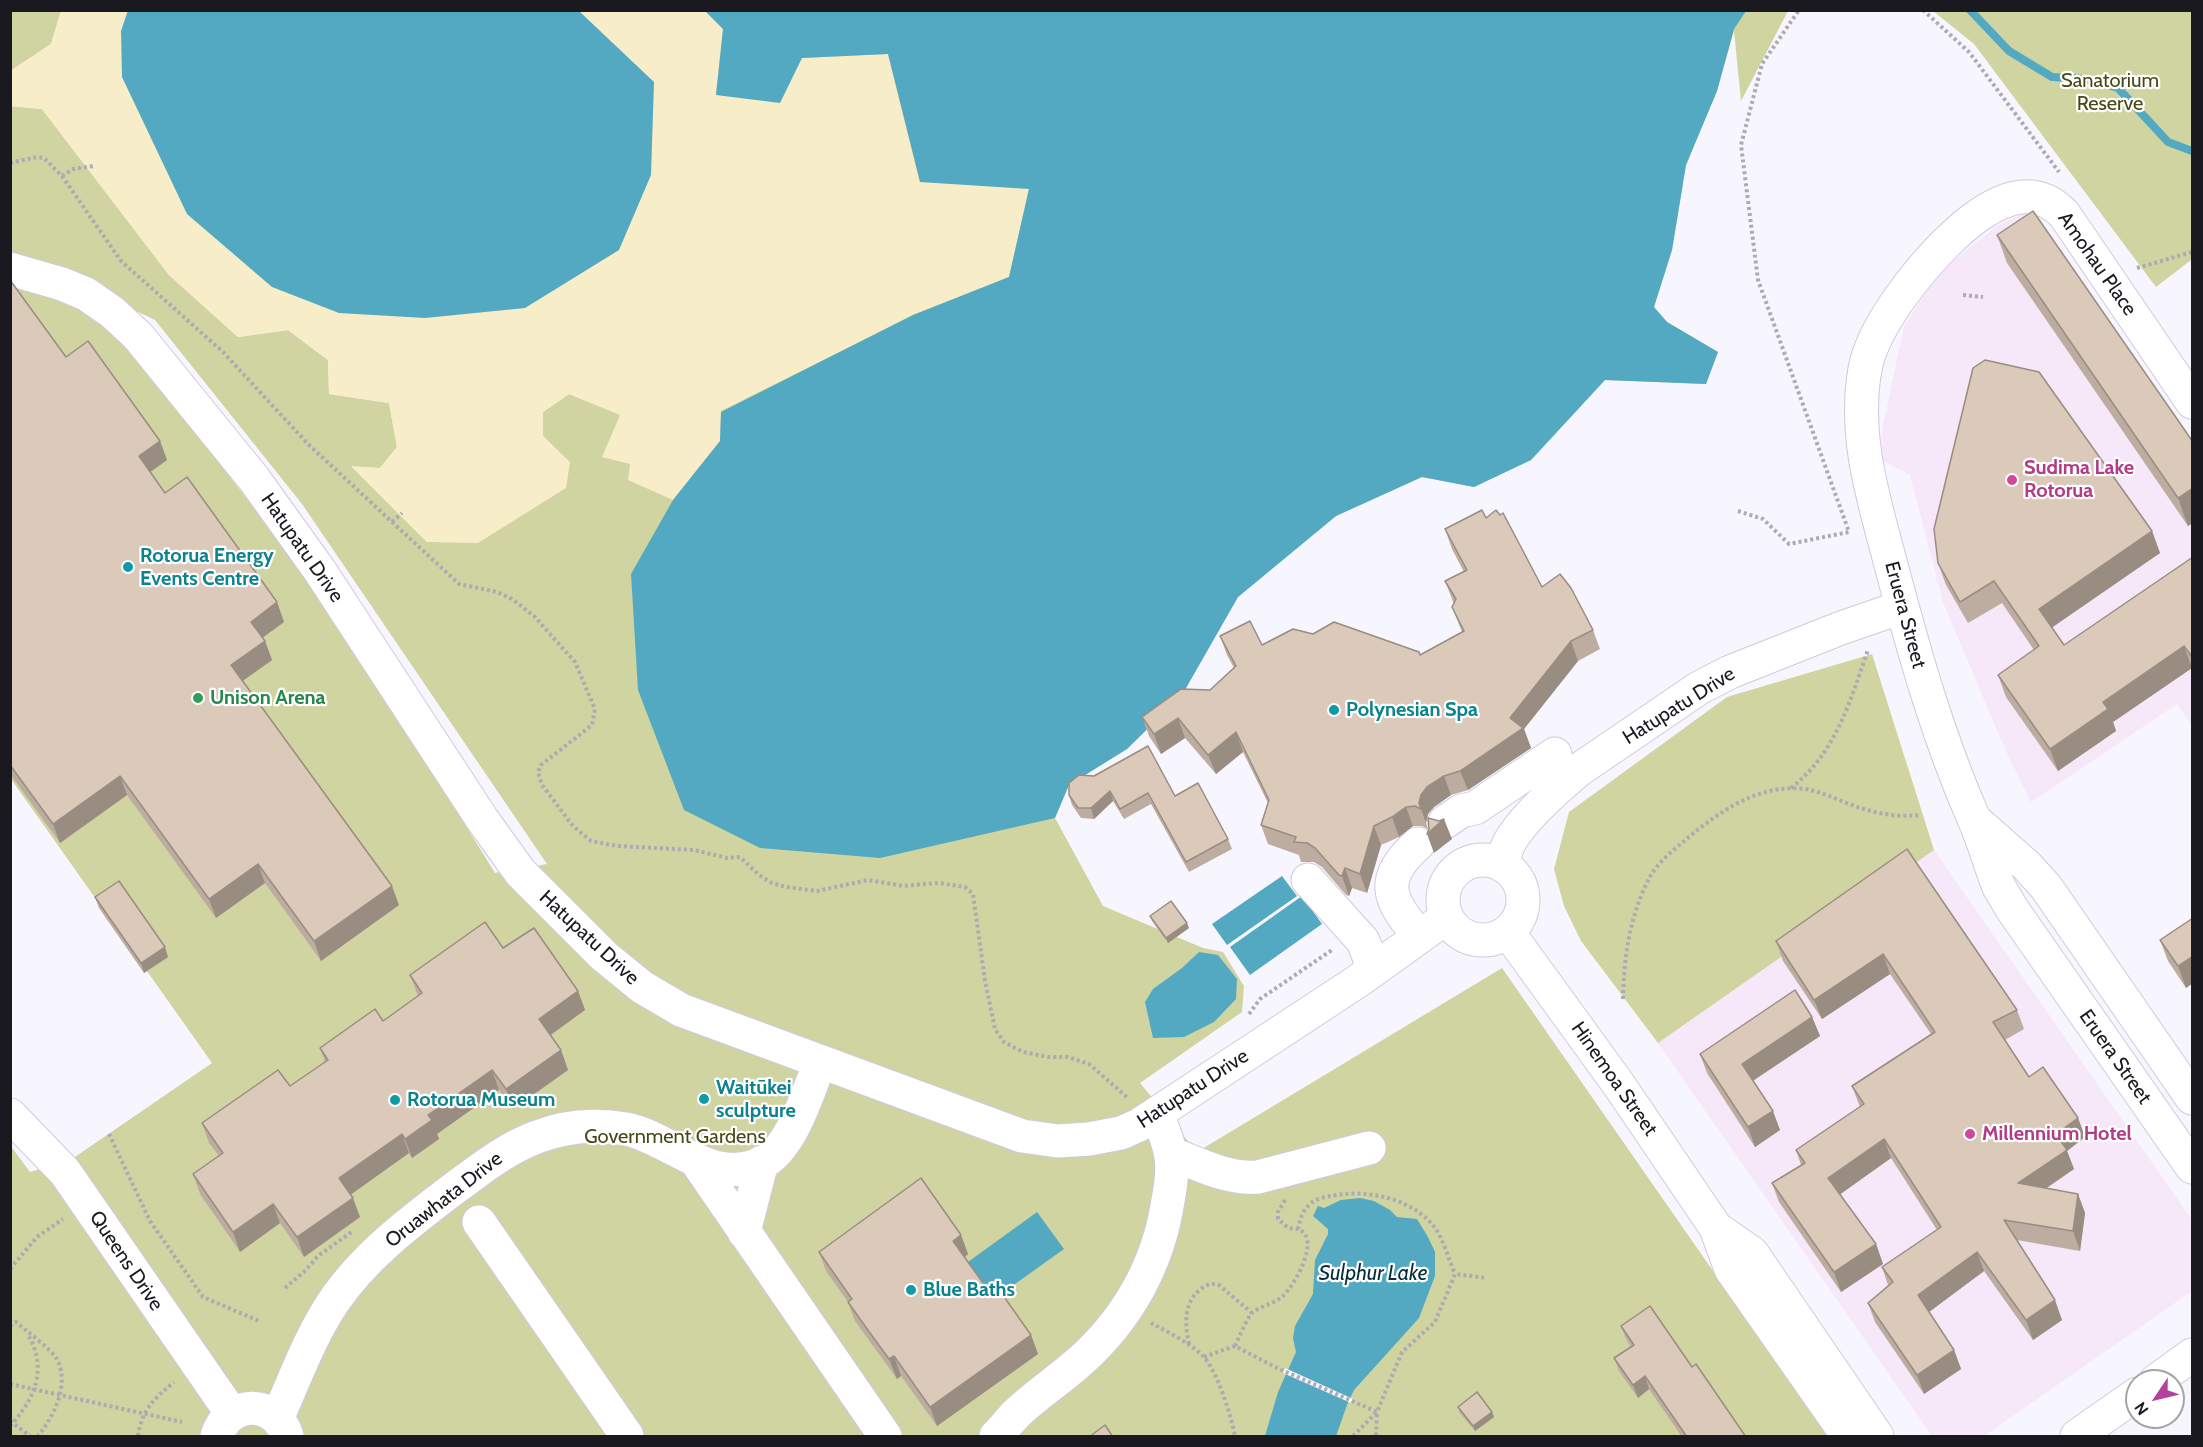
<!DOCTYPE html>
<html>
<head>
<meta charset="utf-8">
<style>
  body { margin:0 }
  #map { position:relative; width:2203px; height:1447px; overflow:hidden; background:#f7f5fe; font-family:Cabin,sans-serif }
  canvas { display:block }
  .frame { position:absolute; inset:0; border:12px solid #1b1920; pointer-events:none }
  .north { position:absolute; left:2125px; top:1369px; width:60px; height:60px; box-sizing:border-box; background:#fff; border:2px solid #a4a3a6; border-radius:50%; rotate:235deg; font-size:16px; font-weight:700; line-height:24px; text-align:center; color:#1b1920 }
  .north::after { content:''; display:block; margin:auto; width:21px; height:27px; background:#b3429d; clip-path:polygon(50% 0,100% 100%,50% 72%,0 100%) }
</style>
</head>
<body>
<div id="map">
<canvas width="2203" height="1447"></canvas>
<div class="frame"></div>
<div class="north">N</div>
</div>
<script>
const g = document.querySelector('canvas').getContext('2d');
g.lineJoin = 'round';
function fill(path, color) { g.fillStyle = color; g.fill(path, 'evenodd'); }
function trace(path, color, width, dash) { g.strokeStyle = color; g.lineWidth = width; g.lineCap = dash ? 'butt' : 'round'; g.setLineDash(dash || []); g.stroke(path); }
function write(font, color, halo, rows, align = 'center') {
  g.font = font + ' Cabin,sans-serif'; g.lineWidth = 4.5; g.setLineDash([]); g.textBaseline = 'middle'; g.strokeStyle = halo; g.fillStyle = color; for (const [text, x, y, turn = 0] of rows) {
    g.save(); g.translate(x, y); g.rotate((+turn || 0) * Math.PI / 180); g.textAlign = isNaN(turn) ? turn : align; if (halo) g.strokeText(text, 0, 0); g.fillText(text, 0, 0); g.restore();
  }
}
fill(new Path2D(`
  M2022,214l18,6 152,223v283l-15,-22 -146,98 -27,-55 -61,-145 -33,-127 -29,-15 1,-30 22,-103 33,-53 61,-49z
  M1934,850l258,370v71l-208,145h-52l-274,-393z`), '#f6e7f9');
fill(new Path2D(`
  M11,11h50l-10,33 -40,27z
  M705,11h1083l-47,90 -7,-70 -17,60 -31,74 -14,85 -18,57 13,15 51,30 -12,32 -101,-4 -74,80 -57,27 -52,-10 -86,39 -98,81 -56,98 -55,54 -58,36 -14,33 48,88 100,42 20,4 21,34 -2,26 -102,71 57,69 305,-184 326,468h-1817l-1,-291 20,27 42,-13 140,-96 -201,-284v-497l51,14 50,32 77,95 147,193 159,257 52,-9 -245,-360 -147,-184 -144,-69v-145l31,3 127,166 69,62 50,-7 40,30 1,34 60,9 8,44 -17,21 -28,-1 75,75 142,-79 -26,-27v-24l26,-18 52,21 9,49 93,-435z
  M1933,11h259v251l-1,-2 -35,27 -182,-243z
  M1872,654l62,196 -276,193 -77,-102 -17,-35 -10,-37 15,-57 158,-115z`), '#d0d4a1');
fill(new Path2D(`
  M61,11h67l-7,20 533,51 -75,-71h126l18,18 -7,65 86,-36 86,-4 32,128 109,6 -20,89 -96,38 -192,96 -1,30 -47,59 -45,-20 2,-16 -28,-7 18,-42 -51,-21 -26,18v24l27,26 -4,26 -88,55 -51,-1 -76,-76 29,2 17,-21 -8,-44 -60,-9 -1,-34 -40,-30 -50,7 -69,-62 -127,-166 -31,-3 -1,-35 41,-27z`), '#f7edc8');
fill(new Path2D(`
  M128,10l451,1 75,71 -3,93 -32,75 -94,58 -100,10 -86,-5 -67,-26 -85,-73 -65,-137 -1,-46z
  M705,11h1041l-12,18 -17,62 -31,74 -14,85 -18,57 13,15 51,30 -12,32 -101,-4 -74,80 -57,27 -52,-10 -86,39 -98,81 -56,98 -55,54 -58,36 -14,33 -175,40 -120,-10 -76,-38 -46,-120 -7,-116 42,-74 47,-59 1,-29 192,-97 96,-38 20,-88 -109,-7 -32,-128 -86,4 -22,45 -64,-8 7,-66z
  M1282,876l15,20 -70,49 -15,-21z
  M1302,896l20,28 -72,51 -20,-28z
  M1199,952l19,3 19,24 -1,20 -22,23 -30,15 -31,1 -8,-36 8,-13 29,-21z
  M1360,1198l14,3 16,9 7,7 20,2 11,18 7,15v24l-16,42 -65,72 -7,15 -11,31h-71l13,-44 18,-40 -3,-14 2,-12 18,-32 2,-34 13,-26v-5l-15,-13 5,-10 6,2 17,-8z
  M1037,1212l27,37 -70,50 -26,-37z`), '#53a9c1');
fill(new Path2D(`
  M1285,1368l68,31 -2,4 -68,-30z`), '#f7f5fe');
trace(new Path2D(`
  M1970,10l39,41 43,26 32,2 34,9 50,54 24,9`), '#53a9c1', 8);
const minor = new Path2D(`
  M10,269l52,15 24,10 26,18 26,24 116,143 66,92 162,248 38,53 84,84 38,31 39,23 341,126 36,5 31,-2 32,-6 18,-8 219,-144 89,-64
  M2192,402l-128,-188c-26,-27 -56,-19 -85,1 -41,28 -105,105 -114,154 -12,68 9,131 26,196 23,87 47,172 83,254 10,22 16,46 25,68l13,22 180,258
  M1976,821l51,45 19,21 146,211
  M1445,822l16,-11 14,-3 80,-54
  M1418,844c-40,35 -30,57 2,92
  M1443 900a40 40 0 1 1 80 0a40 40 0 1 1-80 0Z
  M1503,866c2,-7 2,-16 6,-23 14,-25 48,-55 71,-74l119,-81 31,-16 111,-44 61,-21
  M1308,880l55,61 11,28
  M1508,932l111,153 97,143 15,41 117,167
  M10,1115l55,57 167,242
  M1172,1154c27,10 56,26 86,23l111,-29
  M696,1161l189,275
  M479,1222l148,214
  M1716,1228l36,25 125,183
  M744,1232l18,-70
  M2156,1381l36,-26
  M277,1419c17,-38 32,-80 55,-115 31,-47 79,-83 124,-117 26,-19 51,-39 81,-50 28,-11 60,-13 89,-8 45,9 86,58 136,34 30,-15 46,-71 58,-101
  M217,1436c11,-37 59,-37 70,0
  M996,1436c7,-7 14,-16 21,-23 17,-16 36,-29 54,-44 49,-40 83,-94 95,-157 8,-44 10,-55 -9,-97
  M2077,1436l60,-42`);
trace(minor, '#cfcadf', 35);
trace(new Path2D(`
  M1923,10l46,42 90,120
  M10,163l27,-6 7,1 18,18 59,85 102,91 86,93 150,139 38,8 15,7 22,17 41,46 20,47 -3,16 -51,40 -3,7 4,13 31,41 18,15 26,5 77,4 33,8 13,-1 19,18 13,8 14,4 31,4 51,-11 35,6 36,-3 26,4 8,7 12,87 10,48 9,13 19,10 25,5h20l21,7 39,34
  M62,176l11,-7 21,-3
  M2137,268l55,-16
  M1963,295l20,2
  M1738,511l25,8 26,25 60,-12 -91,-252 -17,-135 21,-81 37,-54
  M392,522l10,-9
  M1791,788c45,-35 59,-87 77,-138
  M1623,999c1,-43 7,-86 28,-124 7,-12 21,-24 32,-33 34,-29 75,-59 122,-53 14,2 26,8 39,13 25,10 49,16 76,13
  M1249,1014l11,-15 72,-49
  M109,1134l41,87 53,76 56,24
  M1285,1200l-7,12v7l10,9 10,1
  M10,1269l27,-32 26,-18
  M285,1288l21,-18 12,-14 35,-25
  M1151,1323c17,9 37,19 51,32 15,14 29,61 33,81
  M10,1326l6,-4c8,7 37,29 41,37 13,26 -3,57 -19,77
  M1189,1344c-4,-19 -6,-42 12,-55 6,-5 11,-6 18,-4l33,28
  M1235,1346c4,-8 12,-29 18,-34 8,-6 20,-8 29,-15 13,-12 40,-59 16,-68 2,-9 4,-18 12,-25 5,-5 14,-7 21,-8 34,-7 76,1 100,27 12,13 17,35 24,51
  M1204,1357l31,-11 40,21 102,45 -1,24
  M10,1384l172,38
  M10,1421l20,15
  M10,1426c25,-27 38,-58 18,-91
  M138,1436c4,-27 16,-37 36,-54
  M1353,1436l24,-24 25,-60 33,-30 20,-48 31,4`), '#acaab2', 4, [3, 3]);
trace(minor, '#fff', 33);
fill(new Path2D(`
  M1997,235l196,207 -5,84 -181,-263z
  M10,280l56,77 94,84 7,19 -17,12 15,21 112,109 7,20 -22,16 3,3 7,19 -29,21 156,224 -78,56 -56,-78 -49,35 -89,-123 -67,48 -50,-69z
  M1486,518l56,69 51,43 7,19 -22,12 -54,68 7,19 -63,42 -17,5 -17,12 -6,7 -2,9 2,6 -6,-3h-9l-14,11 -18,8 -14,48 -15,-5 -3,8 -3,-1 -24,-28 -8,-5h-13l-2,-7 -31,-11 -7,-19 7,-22 -25,-51 -27,22 -31,-36 -24,16 -12,-18 -7,-19 68,-27 24,-22 -7,-13 -7,-19 42,9 51,-11 107,21 42,-23 -10,-25 2,-3 -9,-23 19,-9 -12,-23 -7,-20z
  M2152,531l8,22 -108,74 12,18 129,-88v112l-1,-1 -79,54 3,9 -58,40 -52,-74 -8,-22 36,-25 -32,-47 -34,20 -22,-38 -8,-22z
  M1069,783l106,13 53,43 4,10 -43,23 -38,-68 -27,15 -11,-18 -19,18 -13,-1 -9,-13 -3,-10z
  M1907,849l110,161 7,19 -19,11 24,37 49,41 7,19 -18,14 7,18 -27,19 31,6 7,19 -5,38 -63,-11 45,80 -29,20 -49,-69 -55,41 25,38 7,19 -37,25 -49,-72 -7,-19 20,-18 -6,-18 55,-37 -46,-72 -51,36 36,50 7,20 -42,28 -62,-90 -7,-19 29,-18 -5,-15 64,-43 -8,-21 79,-52 -41,-60 -68,45 -39,-58 -7,-20z
  M95,897l73,60 -24,16 -45,-65z
  M1150,916l39,12 -21,15 -16,-22z
  M2193,918v65l-7,5 -18,-27 -8,-21z
  M503,948l75,43 7,19 -34,25 10,15 7,20 -55,39 -14,-19 -62,44 2,5 -27,19 -3,-5 -59,42 10,22 -56,40 -24,-34 -40,29 -40,-58 -7,-20 26,-18 -10,-13 -7,-20 88,-37 35,-24 -5,-14 63,-27 35,-25 -8,-21z
  M1812,1017l8,19 -67,45 27,49 -25,17 -48,-74 -7,-19z
  M961,1235l7,19 -3,3 23,33 43,45 7,19 -101,72 -36,-50 -4,3 -42,-58 -7,-19 -22,-31 -7,-19z
  M1621,1326l71,41 54,70h-64l-33,-48 -11,9 -19,-27 -5,-13 17,-11 -5,-8z
  M1458,1407l36,10 -19,14 -15,-18z`), '#bcada0');
fill(new Path2D(`
  M160,441l7,19 -21,15 -7,-19z
  M2193,488v35l-5,3 -10,-28z
  M2152,531l8,22 -113,78 -8,-22z
  M277,602l7,20 -26,19 -7,-19z
  M265,641l7,19 -34,24 -7,-19z
  M1571,641l7,20 -54,68 7,19 -63,42 -8,-19 50,-53z
  M2184,646l8,22 -79,54 3,9 -58,40 -8,-22 53,-47z
  M1178,718l7,20 -24,16 -7,-20z
  M1236,732l7,20 -27,22 -8,-19z
  M120,776l7,19 -67,48 -7,-19z
  M1444,776l7,19 -17,12 -6,7 -2,9 2,6 -9,-26 2,-8 6,-8z
  M1110,791l3,10 -19,18 -3,-11z
  M1406,807l7,19 -14,11 -7,-20z
  M1444,819l8,20 -18,14 -7,-19z
  M1374,826l7,19 -14,48 -7,-19z
  M258,864l7,19 -49,35 -7,-19z
  M1345,868l7,20 -3,8 -7,-20z
  M392,886l7,19 -78,56 -7,-20z
  M1187,923l2,5 -21,15 -2,-5z
  M165,947l3,10 -24,16 -3,-10z
  M1883,954l7,20 -68,45 -8,-19z
  M2193,956v27l-7,5 -8,-22z
  M578,991l7,19 -39,28 -7,-19z
  M1812,1017l8,19 -71,47 -7,-19z
  M561,1050l7,20 -55,39 -7,-20z
  M492,1070l7,20 -62,44 2,5 -27,19 -7,-19 23,-24z
  M1773,1111l7,19 -25,17 -7,-20z
  M2078,1118l7,19 -18,14 7,18 -49,33 -7,-19 38,-49z
  M402,1134l7,19 -63,45 -7,-20z
  M1884,1139l7,19 -56,40 -7,-20z
  M2078,1194l7,19 -5,38 -7,-20z
  M353,1198l7,19 -56,40 -7,-20z
  M273,1204l7,19 -40,29 -7,-20z
  M961,1235l7,19 -8,6 -7,-19z
  M1876,1244l7,20 -42,28 -7,-20z
  M1977,1252l7,19 -59,44 -7,-20z
  M2055,1300l7,20 -29,20 -7,-20z
  M1031,1335l7,19 -101,72 -7,-19z
  M1954,1350l7,19 -37,25 -7,-19z
  M894,1356l7,20 -4,3 -8,-20z
  M1645,1376l4,13 -11,9 -5,-13z
  M1492,1412l2,5 -19,14 -2,-5z`), '#998d82');
const building = new Path2D(`
  M2033,211l160,231v46l-15,10 -181,-263z
  M10,280l56,77 22,-16 72,100 -21,15 26,37 22,-16 90,125 -26,20 14,19 -34,24 161,221 -78,55 -56,-77 -49,35 -89,-123 -67,48 -43,-59z
  M1985,360l54,12 113,159 -113,78 25,36 129,-88v101l-9,-12 -81,56 5,7 -58,40 -52,-74 41,-29 -45,-65 -34,21 -22,-39 -4,-34 39,-161z
  M1482,510l4,8 10,-8 4,5 3,-2 39,74 18,-13 11,14 22,42 -22,11 -61,77 13,10 -63,43 -16,5 -17,11 -6,8 -2,8 2,6 -6,-3 -9,1 -14,10 -18,9 -14,48 -15,-6 -3,8 -3,-1 -24,-27 -8,-5 -13,-1 2,-5 -35,-12 8,-25 -33,-68 -28,23 -30,-37 -24,16 -12,-17 39,-28 29,1 26,-24 -16,-30 30,-15 12,24 31,-16 20,5 21,-12 85,30 1,3 44,-24 -12,-24 4,-8 -11,-18 22,-11 -22,-41z
  M1148,746l27,50 23,-13 30,56 -42,23 -38,-69 -28,16 -10,-18 -19,17h-13l-9,-13v-12l10,-8 15,1z
  M1428,818l11,3 5,-2 -17,15 2,-5z
  M1907,849l110,161 -24,12 36,55 14,-10 35,51 -22,16 11,16 -49,33 60,11 -5,37 -69,-11 51,80 -29,20 -49,-68 -59,43 36,55 -37,25 -49,-72 25,-21 -11,-15 59,-40 -57,-88 -56,39 48,66 -42,28 -62,-89 33,-20 -9,-13 68,-46 -12,-18 83,-54 -52,-78 -69,46 -38,-59z
  M119,881l46,66 -24,16 -46,-66z
  M1171,901l16,22 -21,15 -16,-22z
  M2193,918v38l-15,10 -18,-26z
  M485,922l18,26 31,-20 44,63 -39,28 22,31 -55,39 -14,-19 -64,45 4,5 -27,19 -3,-5 -63,44 14,20 -56,39 -24,-33 -40,28 -40,-58 30,-21 -21,-30 76,-53 12,16 38,-26 -8,-12 55,-39 8,12 39,-28 -12,-18z
  M1795,990l17,27 -70,47 31,47 -25,16 -48,-73z
  M921,1178l40,57 -8,6 35,49 7,-6 36,51 -101,72 -36,-51 -5,3 -19,-26 -22,-31 4,-3 -33,-47z
  M1650,1306l42,61 4,-3 50,73h-59l-42,-61 -12,9 -19,-27 20,-13 -13,-19z
  M1477,1392l15,20 -19,14 -15,-19z
  M1105,1425l8,12h-24z`);
fill(building, '#dbc9ba');
trace(building, '#998d82', 1.5);
for (const [x, y, r, color] of [
  [2012,480,6,"#d1479c"],
  [128,567,6,"#0f9aa8"],
  [198,698,6,"#2e9e5b"],
  [1334,710,6,"#0f9aa8"],
  [704,1099,6,"#0f9aa8"],
  [395,1100,6,"#0f9aa8"],
  [1970,1134,6,"#d1479c"],
  [911,1290,6,"#0f9aa8"]
]) { const dot = new Path2D(); dot.arc(x, y, r, 0, 2 * Math.PI); g.fillStyle = color; g.fill(dot); trace(dot, '#fff', 2); }
write('20px', '#474915', '#fff', [
  ["Sanatorium",2110,81],
  ["Reserve",2110,104],
  ["Government Gardens",675,1137]
]);
write('20px', '#1b1920', '#fff', [
  ["Amohau Place",2097,264,55],
  ["Hatupatu Drive",302,548,55],
  ["Eruera Street",1905,615,75],
  ["Hatupatu Drive",1679,706,-32],
  ["Hatupatu Drive",589,938,43],
  ["Eruera Street",2115,1057,55],
  ["Hinemoa Street",1614,1079,55],
  ["Hatupatu Drive",1193,1089,-33],
  ["Oruawhata Drive",444,1200,-38],
  ["Queens Drive",126,1261,56]
]);
write('bold 20px', '#b23c85', '#fff', [
  ["Sudima Lake",2024,468],
  ["Rotorua",2024,491],
  ["Millennium Hotel",1982,1134]
], 'left');
write('bold 20px', '#0d838f', '#fff', [
  ["Rotorua Energy",140,556],
  ["Events Centre",140,579],
  ["Polynesian Spa",1346,710],
  ["Waitūkei",716,1088],
  ["sculpture",716,1111],
  ["Rotorua Museum",407,1100],
  ["Blue Baths",923,1290]
], 'left');
write('bold 20px', '#27864d', '#fff', [
  ["Unison Arena",210,698]
], 'left');
write('italic 21px', '#042f39', '#fff', [
  ["Sulphur Lake",1373,1274]
]);
</script>
</body>
</html>
